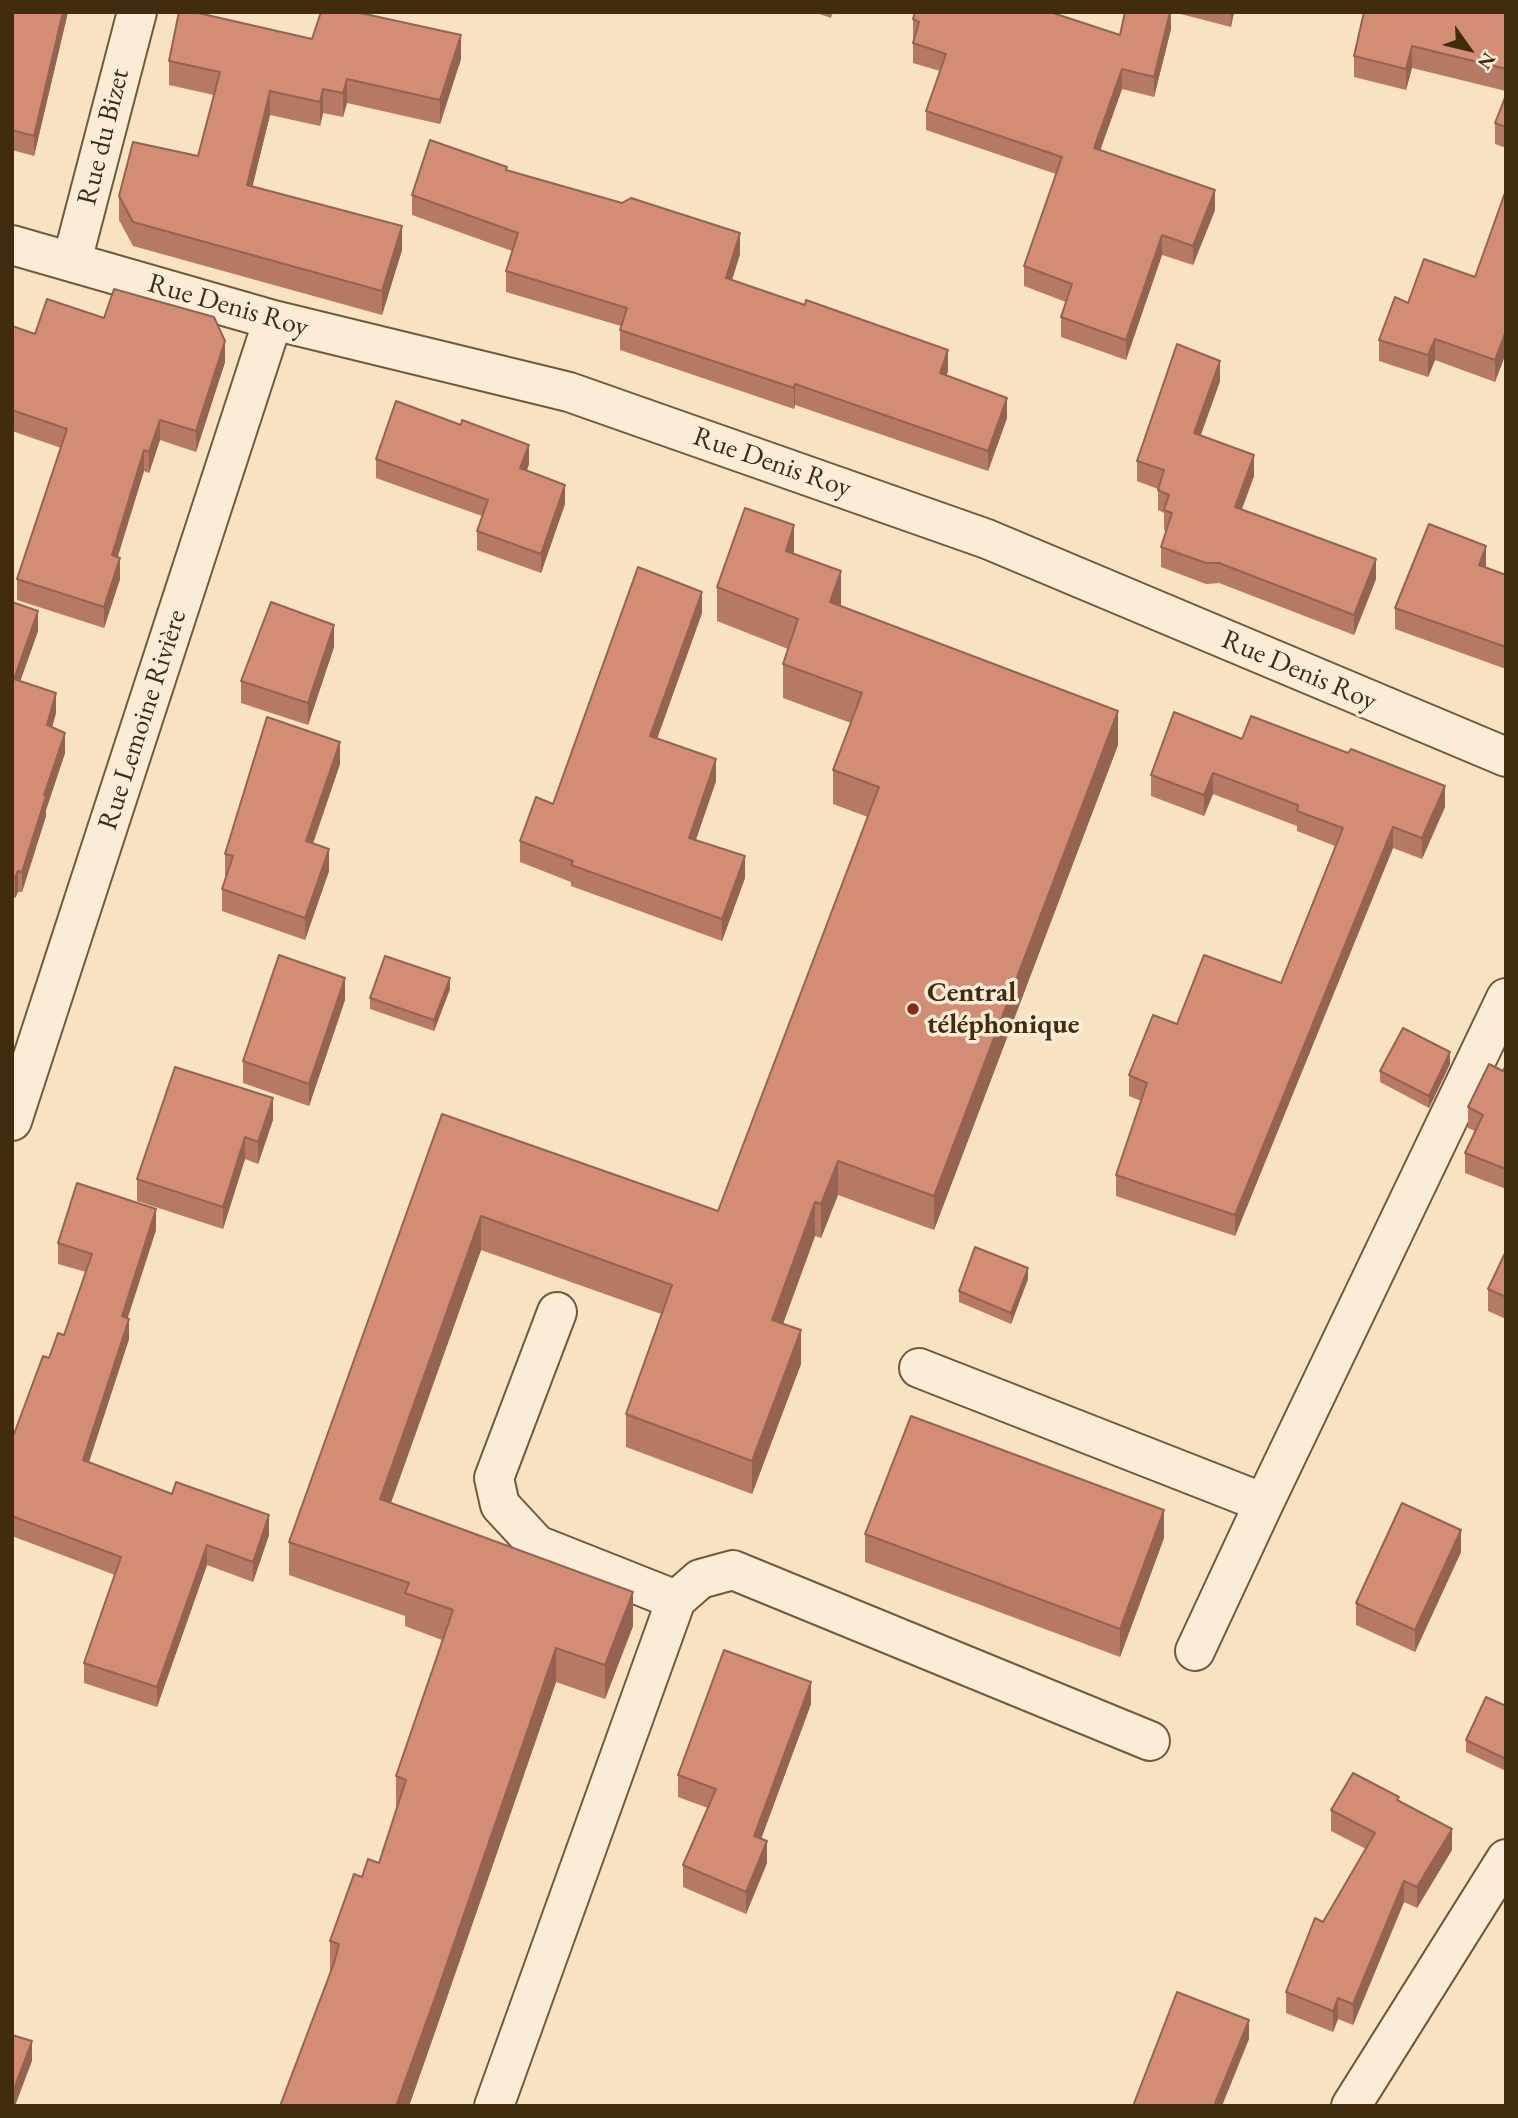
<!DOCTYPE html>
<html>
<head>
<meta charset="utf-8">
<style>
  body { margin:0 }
  #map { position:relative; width:1518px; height:2118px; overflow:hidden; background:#f8e2c1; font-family:"EB Garamond",serif }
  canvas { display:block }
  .frame { position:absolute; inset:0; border:14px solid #412c10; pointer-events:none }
  .north { position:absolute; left:1434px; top:14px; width:70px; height:70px; -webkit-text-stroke:5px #faecd7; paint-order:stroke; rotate:124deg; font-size:19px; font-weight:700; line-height:28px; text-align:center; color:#412c10 }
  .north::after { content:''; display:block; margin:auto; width:24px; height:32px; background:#412c10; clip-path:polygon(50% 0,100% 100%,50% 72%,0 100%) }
</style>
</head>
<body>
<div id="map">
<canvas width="1518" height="2118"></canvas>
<div class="frame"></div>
<div class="north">N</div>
</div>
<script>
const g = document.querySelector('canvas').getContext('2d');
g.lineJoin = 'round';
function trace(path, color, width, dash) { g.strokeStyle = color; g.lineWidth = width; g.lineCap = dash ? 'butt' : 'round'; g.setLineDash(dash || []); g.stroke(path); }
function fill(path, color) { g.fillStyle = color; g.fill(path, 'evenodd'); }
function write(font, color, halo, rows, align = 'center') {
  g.font = font + ' "EB Garamond",serif'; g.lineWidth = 7; g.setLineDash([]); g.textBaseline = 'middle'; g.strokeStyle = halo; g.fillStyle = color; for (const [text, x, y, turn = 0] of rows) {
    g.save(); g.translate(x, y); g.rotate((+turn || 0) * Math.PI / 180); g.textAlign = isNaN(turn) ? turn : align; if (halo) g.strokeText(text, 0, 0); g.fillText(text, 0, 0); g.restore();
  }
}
const minor = new Path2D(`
  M12,245l261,75 296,72 418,147 519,218
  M72,261l65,-249
  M12,1121l261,-801
  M557,1312l-63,166 6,27 37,40 139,55
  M919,1368l345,135 242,-505
  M1195,1651l69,-148
  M494,2106l182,-506 24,-21 33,-9 417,171
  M1351,2106l155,-247`);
trace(minor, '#6f5a3c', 42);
trace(minor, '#faecd7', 38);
fill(new Path2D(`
  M12,12h56l-34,144 -22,-6z
  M814,12h19l-2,6z
  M1171,12v17l-17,68 -32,-8 -22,61 115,60 -22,55 -31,-10 -36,105 -65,-23v-20l5,-15 -42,-16v-20l32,-92 -130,-44v-19l14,-40 -27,-8v-20l1,-4h-1v-20l207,16z
  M1173,12h61l-3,15z
  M1506,13v78l-94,-23 -6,22 -52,-13v-21z
  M312,39l149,20 -21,65 -93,-21 -4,14 -20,-4 -3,13 -50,-11 -18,71 150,64 -20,65 -249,-69 -14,-26v-24l79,-40 16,-61 -45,-10v-24z
  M1506,95v53l-11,-4v-21z
  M507,170l233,84 -8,26 216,91 -2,4 61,43 -19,53 -193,-66 -1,4 -174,-59v-20l1,-4 -115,-34v-21l6,-20 -100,-36v-20z
  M1506,190v163l-11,29 -60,-22 -7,17 -49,-16v-21l29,-37 67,-26z
  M12,326l23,8 190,28 -29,90 -36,-12 -11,33 -5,-2 -27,86 3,22 -16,49 -87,-28v-21l44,-131 -49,-17z
  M1220,381l-19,54 53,41 -12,33 134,70 -22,56 -135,-52 -13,1 -45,-17v-20l5,-16 -2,-1v-17l-6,-3v-21l-21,-8v-20z
  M376,459l153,5 -2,6 38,34 -24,69 -64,-23v-19l5,-15 -106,-38z
  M794,554l47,50 -1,2 278,139 -184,485 -96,-35 -17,43 -6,-2 -32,88 18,40 -49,130 -126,-47v-33l35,-100 -180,-64 -90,253 242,123 -28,73 -49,-17 -121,350 -26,74h-129l50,-133v-32l32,-64 17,-14 17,-53v-34l46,-136 -37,-14v-10l-116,-41v-33l153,-428 276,97 150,-394 -35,-13v-34l18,-47 -68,-25v-34l5,-15 -71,-28v-34z
  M1486,568l20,7v94l-111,-40v-21z
  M12,602l26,29 -18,50 36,32 -4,14 13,26 -19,57v6l-24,76h-4l-3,6 -3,-1z
  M702,613l-45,126 59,42 -20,59 49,38 -23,63 -151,-55v-4l-51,-20v-21l33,-37z
  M334,647l-26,78 -67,-22v-22z
  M1242,739l203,68 -23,52 -29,-11 -158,388 -119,-40v-21l25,-74 -12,-5v-21l48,-51 104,-41 54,-137 -38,-15v-5l-84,-32 -9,22 -53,-20v-21z
  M340,764l-27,80 16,27 -24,69 -83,-29v-22l4,-13 -1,-1v-21z
  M450,989l-16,42 -64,-22v-11z
  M345,1000l-36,106 -66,-23v-22z
  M1450,1064l-21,44 -49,-26v-11z
  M1506,1065v124l-41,-16v-20l10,-22 -7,-3v-21l35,-36z
  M273,1120l-15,44 -13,-5 -22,70 -86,-28v-22z
  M156,1230l-29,88 2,21 -40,123 180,73 -16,47 -46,-17 -50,142 -73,-24v-20l31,-88 -103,-39v-103l2,1 35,-76 15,-23 22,-63 -28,-8v-21z
  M1506,1251v68l-18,-8v-22z
  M1028,1279l-17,45 -52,-22v-11z
  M865,1534l299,4 -44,119 -255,-95z
  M1461,1552l-46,100 -59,-27v-22z
  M811,1704l-50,135 6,24 -21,51 -63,-27v-22l25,-57 -30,-11v-22z
  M1506,1706v65l-40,-19v-12z
  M1399,1801l53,49 -35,58 -13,-6 -51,123 -15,-6 -5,13 -47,-19v-21l37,-70 43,-73 -35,-18v-21z`), '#b57964');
fill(new Path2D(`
  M63,12h5l-34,144v-20z
  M1170,12l1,17 -17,68v-20z
  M1231,12h3l-3,15z
  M461,35v24l-21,65v-24z
  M1412,46v22l-6,22v-21z
  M1122,69v20l-28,79v-20z
  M347,79v24l-4,14v-24z
  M323,89v24l-3,13v-24z
  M270,91v24l-23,94v-24z
  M1215,190v20l-22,55v-19z
  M402,226v24l-20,65v-24z
  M740,233v21l-14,45v-21z
  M1162,235v20l-36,105v-20z
  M1506,331v22l-11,29v-22z
  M1435,339v21l-7,17v-22z
  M225,341v21l-29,90v-21z
  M948,350v21l-8,22v-20z
  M1220,361v20l-26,72v-20z
  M795,384v21l-1,4v-21z
  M1007,398v20l-19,53v-20z
  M160,420v20l-11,33v-21z
  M529,445v19l-9,23v-19z
  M144,450v21l-32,105v-21z
  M1254,455v21l-19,51v-20z
  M565,485v19l-24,69v-19z
  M794,525v34l-8,-8z
  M1486,546v22l-7,-3z
  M120,558v21l-16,49v-21z
  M1376,559v20l-22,56v-20z
  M841,571v33l-11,32v-34z
  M702,592v21l-52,145v-22z
  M38,611v20l-24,68v-20z
  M334,625v22l-26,78v-22z
  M56,693v20l-9,32v-20z
  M1118,711v34l-184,485v-34z
  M65,733v20l-19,57v6l-24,76v-20l22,-77z
  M340,742v22l-34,99v-22z
  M716,759v22l-27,78v-21z
  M1213,773v21l-9,22v-21z
  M1445,786v21l-23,52v-21z
  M1393,827v21l-158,388v-21z
  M329,849v22l-24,69v-22z
  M745,856v22l-23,63v-22z
  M18,871v21l-3,6v-20z
  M345,978v22l-36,106v-22z
  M450,978v11l-16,42v-11z
  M1450,1052v12l-21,44v-12z
  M273,1098v22l-15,44v-22z
  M245,1137v22l-22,70v-22z
  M838,1161v34l-17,43v-34z
  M815,1202v34l-43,118v-34z
  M156,1209v21l-34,106v-20z
  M481,1216v34l-101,283v-34z
  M1028,1268v11l-17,45v-11z
  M129,1319v20l-46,141v-20z
  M801,1330v34l-49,130v-33z
  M1164,1510v28l-44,119v-28z
  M269,1515v20l-16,47v-20z
  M1461,1530v22l-46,100v-22z
  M207,1545v20l-50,142v-20z
  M633,1592v34l-28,73v-34z
  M556,1648v34l-121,350 -26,74h-13z
  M811,1682v22l-57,154v-22z
  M1452,1829v21l-35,58v-21z
  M767,1841v22l-21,51v-22z
  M1404,1881v21l-51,123v-21z
  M1338,1998v21l-5,13v-21z
  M1249,2020v19l-27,67h-8z
  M32,2041v20l-17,45h-3v-12z`), '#946351');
const building = new Path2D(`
  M12,12h51l-29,124 -22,-6z
  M179,12h15l118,27 9,-27h35l105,23 -21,65 -93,-21 -4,14 -20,-4 -3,13 -50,-11 -23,94 155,41 -20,65 -249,-69 -14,-26 14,-54 65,14 22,-84 -51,-11z
  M915,12h135l70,23 5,-23h45l-16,65 -32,-8 -28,79 121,42 -22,56 -31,-11 -36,105 -65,-23 11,-33 -48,-18 38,-109 -136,-46 20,-57 -33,-11 6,-21 -6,-3z
  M1364,12h137l5,1v56l-94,-23 -6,23 -52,-13z
  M1506,95v32l-11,-4z
  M430,140l77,27 -1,3 116,33 9,-5 109,35 -14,45 79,27 1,-5 142,50 -8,23 67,25 -19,53 -193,-67 -1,4 -174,-58 7,-22 -121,-37 12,-38 -106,-38z
  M1506,190v141l-11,29 -60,-21 -7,16 -49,-15 16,-43 13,6 16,-44 51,18z
  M114,289l100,28 11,24 -29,90 -36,-11 -11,32 -5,-2 -32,105 8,3 -16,49 -87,-28 50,-150 -55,-19v-84l23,8 12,-35 57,19z
  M1177,344l43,17 -26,72 60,22 -19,52 141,52 -22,56 -135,-52h-13l-45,-16 11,-34 -8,-3 5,-15 -11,-5 6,-20 -27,-9z
  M396,401l65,24 1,-5 67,25 -9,23 45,17 -24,69 -64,-23 11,-31 -112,-41z
  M745,508l49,17 -8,26 55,20 -11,31 288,109 -184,485 -96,-35 -17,43 -6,-2 -43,118 29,10 -49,131 -126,-47 46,-129 -191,-69 -101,283 253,93 -28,73 -49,-17 -121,350 -39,108h-116l54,-143 5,-19 -9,-3 24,-67 8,3 6,-18 11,4 27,-83 -10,-4 57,-166 -48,-17 4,-10 -120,-41 153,-428 276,97 161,-424 -46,-17 29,-77 -79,-29 15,-45 -81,-32z
  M1429,524l57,22 -7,19 27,10v72l-111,-39z
  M638,567l64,25 -52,144 66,23 -27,79 56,18 -23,63 -151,-54 2,-4 -53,-20 16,-44 17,7z
  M12,602l26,9 -24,68 42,14 -9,32 18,8 -21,62 2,1 -24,76 -4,-1 -3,7 -3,-2z
  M271,602l63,23 -26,78 -67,-22z
  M1174,712l68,27 9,-23 97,37 3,-4 94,37 -23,52 -29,-11 -158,388 -119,-40 31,-92 -18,-8 24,-60 24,9 27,-69 77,28 62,-155 -46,-17 1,-6 -85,-32 -9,22 -53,-20z
  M267,717l73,25 -34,99 23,8 -24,69 -83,-29 11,-33 -8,-2z
  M279,955l66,23 -36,106 -66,-23z
  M385,956l65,22 -16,42 -64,-22z
  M1403,1028l47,24 -21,44 -49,-25z
  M1489,1064l14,7 3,-6v104l-41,-16 18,-38 -15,-8z
  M175,1067l98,31 -15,44 -13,-5 -22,70 -86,-28z
  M77,1183l79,26 -34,107 7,3 -46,141 89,34 4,-12 93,33 -16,47 -46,-17 -50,142 -73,-24 37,-106 -109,-41v-83l2,1 29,-78 6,2 9,-25 6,2 28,-81 -34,-11z
  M975,1247l53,21 -17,45 -52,-22z
  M1506,1251v46l-18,-8z
  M911,1416l253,94 -44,119 -255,-95z
  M1402,1503l59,27 -46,100 -59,-27z
  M724,1650l87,32 -57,154 13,5 -21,51 -63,-27 33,-76 -38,-14z
  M1486,1697l20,9v53l-40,-19z
  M1353,1773l46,24 -2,3 55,29 -35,58 -13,-6 -51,123 -15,-6 -5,13 -47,-19 29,-74 8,4 52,-89 -44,-23z
  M1177,1992l72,28 -35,86h-81z
  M12,2035l20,6 -20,53z`);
fill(building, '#d38d74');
trace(building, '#946351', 2);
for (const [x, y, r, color] of [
  [913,1009,7,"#8f2418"]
]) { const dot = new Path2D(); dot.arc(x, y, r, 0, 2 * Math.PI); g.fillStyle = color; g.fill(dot); trace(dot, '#faecd7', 2.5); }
write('28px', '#412c10', '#faecd7', [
  ["Rue du Bizet",104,137,-76],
  ["Rue Denis Roy",228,306,16],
  ["Rue Denis Roy",772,463,19],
  ["Rue Denis Roy",1299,671,23],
  ["Rue Lemoine Rivière",143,720,-72]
]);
write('bold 28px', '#412c10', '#faecd7', [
  ["Central",927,993],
  ["téléphonique",927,1025]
], 'left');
</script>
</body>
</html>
